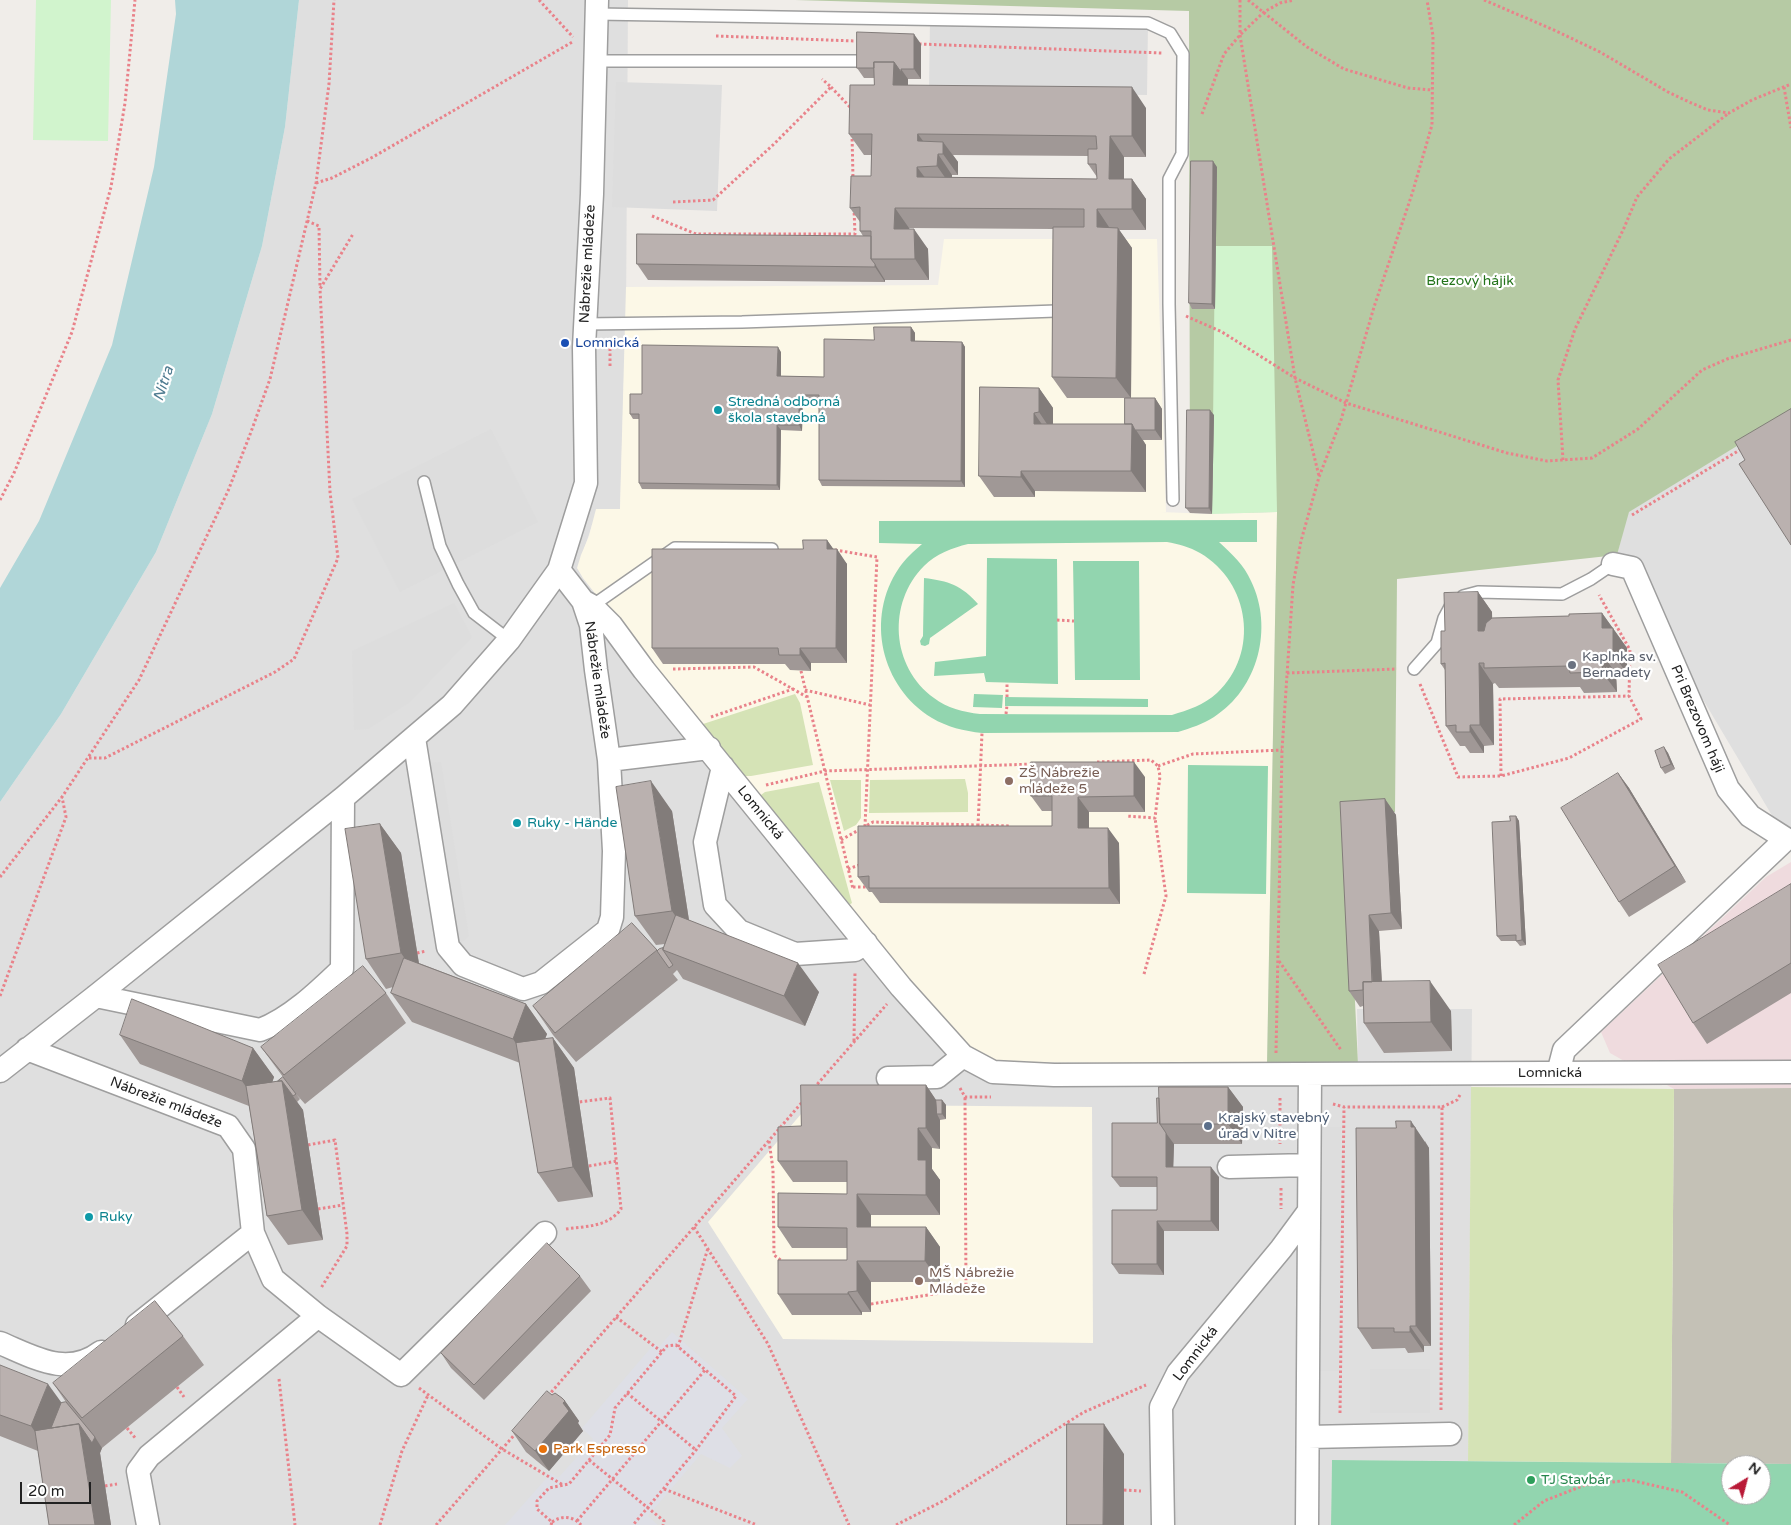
<!DOCTYPE html>
<html>
<head>
<meta charset="utf-8">
<style>
  body { margin:0 }
  #map { position:relative; width:1791px; height:1525px; overflow:hidden; background:#f0ede9; font-family:"Varela Round",sans-serif }
  canvas { display:block }
  .north { position:absolute; left:1721px; top:1455px; width:50px; height:50px; box-sizing:border-box; background:#fff; border:1px solid #a6a6a6; border-radius:50%; rotate:37deg; font-size:14px; font-weight:700; line-height:20px; text-align:center; color:#212121 }
  .north::after { content:''; display:block; margin:auto; width:18px; height:22px; background:#b91a37; clip-path:polygon(50% 0,100% 100%,50% 72%,0 100%) }
  .scale { position:absolute; left:20px; top:1482px; width:71px; height:22px; box-sizing:border-box; border:2px solid #212121; border-top:0; padding-left:6px; font-size:15px; line-height:18px; white-space:nowrap; color:#212121; -webkit-text-stroke:4px #fff; paint-order:stroke }
</style>
</head>
<body>
<div id="map">
<canvas width="1791" height="1525"></canvas>
<div class="north">N</div>
<div class="scale">20 m</div>
</div>
<script>
const g = document.querySelector('canvas').getContext('2d');
g.lineJoin = 'round';
function fill(path, color) { g.fillStyle = color; g.fill(path, 'evenodd'); }
function trace(path, color, width, dash) { g.strokeStyle = color; g.lineWidth = width; g.lineCap = dash ? 'butt' : 'round'; g.setLineDash(dash || []); g.stroke(path); }
function write(font, color, halo, rows, align = 'center') {
  g.font = font + ' "Varela Round",sans-serif'; g.lineWidth = 4.5; g.setLineDash([]); g.textBaseline = 'middle'; g.strokeStyle = halo; g.fillStyle = color; for (const [text, x, y, turn = 0] of rows) {
    g.save(); g.translate(x, y); g.rotate((+turn || 0) * Math.PI / 180); g.textAlign = isNaN(turn) ? turn : align; if (halo) g.strokeText(text, 0, 0); g.fillText(text, 0, 0); g.restore();
  }
}
fill(new Path2D(`
  M299,0h329l-2,316 -6,193h-17l-11,16 -14,43 5,10 37,47 380,437 358,2 -1,-55h115l-4,452 -136,-1 -1,65h-1331v-723l61,-88 95,-162 56,-138 50,-168 23,-119z
  M1791,413v424l-5,2 -169,-284 11,-43z`), '#dfdfdf');
fill(new Path2D(`
  M1791,862v226l-117,1 -64,-36 -9,-21 165,-155z`), '#efdbde');
fill(new Path2D(`
  M944,239h213l9,273h-6l52,2 65,-2 -10,552 -267,-2 -23,-8 -21,-15 -336,-414 -37,-47 -6,-10 4,-13 8,-19 7,-27h24l6,-222 312,-2z
  M871,1105l221,2 1,236 -310,-4 -75,-117 100,-116z`), '#fcf8e7');
fill(new Path2D(`
  M1791,1088v376l-120,-1 3,-374z`), '#c4c1b6');
fill(new Path2D(`
  M795,694l5,9 13,62 -62,11h-7l-44,-51z
  M965,779l3,14v19l-99,1 1,-33z
  M830,780h31v38l-5,7 -12,6z
  M819,782l31,114 2,7 -6,4 -85,-107v-5l4,-3z
  M1471,1087l203,2 -3,374 -203,-2z`), '#d5e3b6');
fill(new Path2D(`
  M795,0h996v413l-162,99 -12,43 -220,24 -2,233 -49,3 12,249h-91l10,-552 -87,1 -1,-502z`), '#b6caa4');
fill(new Path2D(`
  M36,0h75l-3,141 -75,-1z
  M1215,246h57l5,266 -65,2z`), '#d1f4cd');
fill(new Path2D(`
  M1257,520v22h-38c13,12 25,23 32,39 23,47 7,108 -37,136 -11,7 -23,11 -36,15l-196,1c-18,-2 -35,-6 -50,-15 -51,-31 -67,-100 -33,-150 6,-9 15,-17 23,-24l-43,-1v-22zM1167,542c11,2 23,5 33,11 50,29 60,100 17,140 -13,12 -29,17 -45,22l-192,-1c-17,-2 -33,-6 -46,-16 -43,-31 -47,-95 -10,-132 12,-12 28,-18 44,-22z
  M987,558l70,1 1,125 -72,-2 -2,-9 -50,3 1,-14 51,-6z
  M1073,561h66l1,119h-65z
  M924,578c25,3 37,7 54,26l-48,34 -1,6 -4,2 -4,-1 -1,-4 3,-5z
  M974,694l29,1 -1,13 -29,-1z
  M1005,697l143,2v8l-143,-1z
  M1188,765l80,1 -2,128 -79,-1z
  M1332,1460l459,4v61h-460zM1731,1465h30v30h-30z`), '#92d5af');
fill(new Path2D(`
  M930,19l218,4 -1,72 -218,-3z
  M616,82l106,3 -5,126 -105,-4z
  M491,429l47,93 -138,70 -48,-93z
  M454,603l18,34 -62,65 -42,27 -14,1 -2,-79z
  M441,762l28,174 -12,10 -31,-183z
  M1321,1127h20l-2,244h-20z
  M1370,1369h60v44h-60z
  M1174,1383l4,142h-15z`), '#ddd');
fill(new Path2D(`
  M672,1332l76,67 -26,29 20,28 -12,12 -29,-14 -53,62 10,9h-153l46,-52 7,5 35,-39 -11,-11 73,-85 4,4z`), '#dedfe6');
fill(new Path2D(`
  M175,0h124l-14,127 -23,119 -50,168 -56,138 -95,162 -61,88v-214l39,-67 73,-176 42,-178 22,-153z`), '#b0d6d8');
const lane = new Path2D(`
  M597,14l551,9 22,10 13,21 -1,100 -13,25v125l4,196
  M596,61h268
  M585,324l157,-2 314,-11
  M424,482l16,64 18,38 16,29 35,27
  M1463,596l15,-4 84,2 29,-15 22,-15
  M592,606l83,-58 97,1
  M1414,669l23,-26 7,-25 7,-13`);
const street = new Path2D(`
  M559,570l24,31 9,5 19,19 33,45 257,317 62,69 30,16 61,3 737,-3
  M414,738l34,209 15,18 60,24 18,-6 67,-53 4,-13 2,-66 -5,-91 -13,-90 -5,-45 -8,-24
  M609,760l100,-12
  M723,767l-18,75 10,63 24,26 56,23 60,-4 11,-7
  M96,996l164,34c30,-11 59,-39 82,-61l1,-171
  M27,1049l201,77 16,23 9,84 -116,92
  M0,1071l96,-75 247,-198 109,-93 57,-65 50,-70 27,-87 -2,-136 8,-153 5,-194
  M1558,1073l6,-23 222,-211 -36,-23 -22,-27 -96,-221 -19,-4
  M888,1078l49,-1 26,-21
  M1229,1167l80,-2
  M253,1233l20,46 45,37 83,59 144,-142
  M0,1343c34,14 67,35 101,9
  M1308,1437l142,-3
  M148,1525l-10,-54 11,-15 169,-140
  M1163,1525l-2,-118 17,-34 103,-124 28,-38
  M1307,1525l3,-450`);
trace(lane, '#9e9e9e', 14);
trace(street, '#9e9e9e', 25);
trace(new Path2D(`
  M539,0l34,37
  M1240,0v35l55,343 24,98
  M1248,0l59,47 37,22 64,19 24,2
  M1484,0l70,30 46,22 68,40 21,10 19,8 21,3 23,-13 39,-16
  M716,36l139,5
  M919,44l243,9
  M831,87l20,21
  M1784,87l7,41
  M1202,114l22,-60 16,-19 24,-23 16,-9 14,-3
  M852,134l1,44
  M316,183l16,-5 41,-21 201,-116
  M673,202l40,-2 61,-56 57,-57 -9,-8
  M652,216l44,18h159l-1,-25
  M307,221l12,5 1,61
  M1186,316l36,16 73,46 51,25 161,50 40,8 45,-3 46,-29 64,-59 25,-11 64,-19
  M610,366v-27
  M1563,460l-5,-80 17,-51 49,-101 13,-31 32,-38 60,-46
  M0,500l14,-27 58,-141 39,-145 14,-84 10,-103
  M1632,515l111,-67
  M835,550l42,7 -12,269
  M1057,620l17,1
  M673,669l81,-2 53,30
  M801,671l52,218
  M1287,673l110,-4
  M1420,684l38,93 43,-1 68,-18 72,-39 -12,-23 1,-46 -31,-55
  M805,690l65,15
  M1007,697v-15
  M1006,714l1,-9
  M711,717l82,-28
  M89,758h16l170,-86 19,-13 44,-101 -8,-66 -10,-203 33,-55
  M1097,762l54,-2 7,6 2,10 -5,42 -29,-2
  M1158,766l35,-12 89,-4
  M1501,776l-1,-77 129,-3
  M766,785l59,-14 208,-7
  M978,826l4,-93
  M841,840l32,-18 138,4
  M848,869l14,-5
  M0,877l62,-80 77,-117 89,-189 23,-59 19,-53 46,-196 13,-99 5,-84
  M853,887h16
  M417,953l9,-2
  M1279,961l62,89
  M1144,974l22,-78 -11,-78
  M0,996l66,-179 -4,-20
  M854,1041l1,-69
  M1276,1053l6,-303 11,-165 8,-44 18,-64 22,-57 33,-113 38,-113 20,-69 1,-89 -6,-36
  M814,1088l73,-84
  M960,1088l5,9h26
  M1280,1098v46
  M1333,1104l11,3h98l-1,304
  M1442,1107l15,-7 3,-5
  M769,1141l4,28 1,86 9,7
  M308,1145l27,-5 12,94v12l-26,42
  M589,1166l28,-5
  M1281,1188v21
  M318,1209l25,-4
  M694,1227l74,117 81,181
  M566,1229c21,-3 42,-2 55,-20l-11,-111 -31,4
  M871,1304l95,-15 -1,-192
  M616,1317l46,35
  M678,1347l30,-99
  M279,1379l16,146
  M177,1387l7,10
  M419,1388l83,61 61,36
  M627,1393l69,57
  M548,1396l256,-296
  M1340,1413l4,-306
  M127,1428l9,11
  M589,1460l75,61 -1,4
  M105,1486l12,-2
  M664,1489l93,36
  M1124,1490l17,1
  M577,1521l128,-151
  M552,1522c10,-7 21,-6 29,3
  M380,1525l22,-74 26,-56
  M436,1525l80,-92
  M551,1525l1,-3 -15,-13v-8l12,-13 20,-4 41,-49 5,-27 52,-62 9,-1 60,51 -40,54 -63,75
  M896,1525l47,-24 141,-89 62,-27
  M1514,1525l30,-24 41,-16 45,-5 52,12 48,33`), '#e9828a', 3, [2.5, 2.5]);
trace(lane, '#fff', 11);
trace(street, '#fff', 22);
fill(new Path2D(`
  M921,44v35h-13v6l238,23v49h-22v22h8l14,20v31h-27l13,18 -1,150h24l7,11v31h-19l3,5v47l-111,-1v6h-41l-15,-21 60,-88 14,20v16h72v-26h-58l-15,-21 1,-148 -144,-1 19,21 1,31h-44v2l-237,-2 -11,-16 226,-28 -3,-5v-9l-10,-14 21,-32v-21h-7l-15,-21 25,-49v-7h-10l-7,-10zM953,155l135,1v8l9,13v2l-145,-2v-2h6v-13z
  M1217,167l-2,142h-23l-3,-6z
  M911,327l4,6v8l47,1 3,5v140l-143,-1 -3,-6v-80h-16l-1,31 -21,-1 -1,60 -138,-1 -3,-6v-64h-6l-3,-5 12,-20 139,-42v24l43,1 50,-37z
  M1214,415l-2,99 -22,-1 -4,-5z
  M827,540l6,9 14,15v99h-36v8l-21,-1 -5,-6h-122l-11,-16 151,-99z
  M1478,592l14,20v6l77,-2 33,-3 25,35v26h-11l1,18 -33,1 -4,-6 -81,1 -4,-5 -2,1 1,61 -10,1v7h-14l-5,-7h-5l-14,-20 -1,-56 -4,-6 4,-33z
  M1664,747l4,6 7,16 -10,5 -4,-6z
  M1618,773l11,15 57,94 -57,35 -10,-15z
  M1145,777v35h-56v16l30,15 1,61 -240,-1 -8,-11h-3l-11,-15 194,-51v-15h-10l-11,-15z
  M1385,799l11,16 6,114 -23,2 3,51 69,29 1,40 -68,2 -20,-30 -1,-17 -3,1 -11,-16z
  M672,811l17,109 130,72 -14,34 -122,-47 -6,-9 -4,4 5,6 -102,82 -23,-27 -20,-29 130,-58 2,-4 -9,1 -21,-29z
  M1516,816l3,5 7,124 -6,1 -4,-5h-15l-4,-5z
  M380,824l21,29 18,110 107,41 21,30 -2,5 8,-1 21,30 19,129 -35,5 -20,-29 -18,-110 -108,-41 -21,-29 2,-6 -7,2 -20,-30z
  M1791,884v109l-84,51 -14,-21z
  M386,993l20,30 -101,81 -9,-10 4,5 -3,3 6,8 20,130 -35,5 -21,-29 -18,-110 -109,-42 -20,-29 133,13 21,29 -2,5 6,-1 5,-4 -22,-30z
  M926,1085l10,15h6l4,5v14l-6,1v29l-8,-1v21l8,11v35h-69v12h55l14,20v35h-69v30h-9v3h-70l-14,-21 69,-34v-12h-55l-14,-21 69,-33v-12h-54l-15,-21 23,-35z
  M1228,1087l15,20 -1,37h-68l-1,23 46,10v54h-55v44l-45,-1 -7,-10 45,-54v-23h-37l-8,-10 45,-54z
  M1425,1141l4,7 2,198h-7v6l-16,1 -3,-5 -33,1 -14,-21z
  M580,1276l11,15 -107,109 -33,-32 -10,-15z
  M183,1336l21,29 -102,83 -2,5 11,72h-62l-11,-74 -38,-15v-71l61,38 5,-1 -13,-19z
  M552,1395l13,6 14,20 -1,2 5,8 -34,40 -23,-19 -14,-21z`), '#a09896');
fill(new Path2D(`
  M914,34l7,10v35l-7,-10z
  M894,62l7,7 7,10v27l-15,-21z
  M1132,87l14,21v49l-14,-21z
  M918,134l15,21 -15,-14z
  M1110,136l14,21v42l-15,-20z
  M943,142l15,20v13l-15,-21z
  M938,154l14,21 -1,11 -14,-20z
  M1213,161l4,6 -2,142 -3,-5z
  M917,167l15,20 -15,-10z
  M1132,179l14,20v31l-14,-21z
  M895,208l14,20 -1,21 -14,-20z
  M1097,209l14,21 -14,-3z
  M1118,228l14,20 -1,150 -15,-20z
  M914,229l14,20 1,31 -14,-21z
  M875,264l10,16v2l-10,-15z
  M911,327l4,6v13l-4,-5z
  M962,342l3,5v140l-4,-6z
  M778,347l3,5v30l-4,-6z
  M1039,388l14,20v25l-14,-21z
  M799,395l4,5 -1,31 -3,-6z
  M1155,398l7,11v31l-7,-10z
  M1210,410l4,5 -2,99 -3,-6z
  M1034,413l14,20 -14,-9z
  M1132,424l14,21v47l-15,-21z
  M777,425l4,5 -1,60 -3,-5z
  M1021,471l14,20v6l-14,-20z
  M827,540l10,14v-5l10,15v99l-11,-15 -9,-99z
  M1478,592l14,20 1,39 -15,-20z
  M1602,613l25,35v26l-14,-21 -11,-25z
  M800,648l11,15v8l-11,-16z
  M1602,653l14,21 1,18 -15,-20z
  M1479,663l14,21 1,61 -14,-20z
  M1470,725l14,21v7l-14,-21z
  M1664,747l4,6 7,16 -4,-5z
  M1134,762l11,15v35l-11,-16z
  M1618,773l11,15 57,94 -11,-16z
  M651,781l21,30 20,129 -20,-29z
  M1078,797l11,15v32l-11,-16z
  M1385,799l11,16 6,114 -11,-16z
  M1516,816l3,5 7,124 -4,-5z
  M380,824l21,29 21,130 -21,-30z
  M1108,828l11,15 1,61 -11,-16z
  M1369,915l10,16 4,74 -10,-15z
  M798,963l21,29 -14,34 -21,-30z
  M1430,981l21,30 1,40 -21,-29z
  M526,1004l21,30 -14,35 -20,-30z
  M553,1038l21,30 19,129 -20,-30z
  M253,1048l21,29 -11,34 -21,-30z
  M282,1081l21,29 20,130 -21,-30z
  M926,1085l14,21 -3,8 3,6v29l-14,-21z
  M1228,1087l15,20 -1,37 -14,-20z
  M942,1100l4,5v14l-4,-5z
  M1411,1121l18,27 2,198 -15,-20z
  M918,1128l14,20v21l8,11v35l-14,-20 -8,-35z
  M1166,1133l8,11 -1,33 -7,-10z
  M1211,1167l8,10v54l-8,-10z
  M857,1194l14,21v32l-14,-20z
  M1157,1221l7,10v44l-7,-11z
  M926,1227l14,20v35l-15,-21z
  M857,1261l14,21v30l-14,-21z
  M848,1292l14,20v3l-14,-21z
  M1410,1326l14,20v6l-14,-20z
  M48,1384l21,29 -21,37 -17,-24z
  M565,1401l14,20 -1,2 5,8 -34,40 -14,-20z
  M79,1424l16,13 7,11 -2,5 11,72h-16z
  M1104,1424l20,30v71h-21z`), '#827c7a');
const building = new Path2D(`
  M857,32l57,2v35h-13v3l-7,-10h-20v6h-17z
  M874,62h20l-1,23 239,2v49h-22l-1,43h23v30h-35v18l21,1 -2,150 -64,-1 1,-150h31v-18l-189,-1 -1,21h20l1,30h-44v-28h-11v-24l-10,1 1,-32h20l1,-42h-23l1,-49h24zM918,134l178,2 1,13h-9v15h8l1,15 -180,-2v-10l20,-1 1,-12h5v-12l-25,-1z
  M1191,161h22l-1,143 -23,-1z
  M637,234l234,2v23l4,5v3l-238,-3z
  M874,327h37v14l51,1 -1,139 -142,-1v-85h-20v30h-22v60l-138,-2v-69h-9v-20h12v-49l136,2 -1,29 47,1v-38l50,1z
  M980,387l59,1v24l-5,1v11h98l-1,47h-110v6l-42,-1z
  M1125,398h30v32h-20l-3,-6h-7z
  M1791,409v136l-52,-81 6,-4 -10,-18z
  M1187,410h23l-1,98h-23z
  M803,540h24v9h10l-1,99h-36v7h-21l-1,-7h-126v-99h151z
  M1478,592v39h6l2,-8 6,-5 77,-2v-2l33,-1v15h11v25h-11v19l-32,1 -1,-7 -85,2v-5h-5l1,62h-10v7h-14v-7l-10,1 -1,-63 -4,1v-33h4l-1,-38z
  M1664,747l7,17 -10,4 -6,-17z
  M1031,762h103v34l-56,1v31h30l1,60h-240v-12l-11,1v-51h194v-30h-21z
  M1618,773l57,93 -56,36 -58,-94z
  M651,781l21,130 -37,5 -19,-129z
  M1385,799l6,114 -22,2 3,67h-9v8l-14,1 -9,-189z
  M1510,816h6l6,124 -6,1v-6l-19,1 -5,-114 18,-1z
  M380,824l21,129 -35,6 -21,-130z
  M1791,884v79l-98,60 -35,-58z
  M676,915l122,48 -14,33 -121,-46z
  M632,923l25,27 -102,83 -22,-27z
  M663,948v2l10,15 -4,3 -12,-17 2,-2z
  M404,958l122,46 -13,35 -122,-46z
  M363,966l23,27 -102,82 -23,-28z
  M1430,981l1,41 -67,1 -1,-41z
  M132,999l121,49 -11,33 -122,-46z
  M553,1038l20,129 -35,6 -22,-130z
  M283,1077l13,17 -3,2 -11,-15h-4z
  M282,1081l20,129 -35,6 -21,-130z
  M801,1085h125v43h-8v32h8v35l-69,-1v33h69l-1,34h-68v30l-9,1v2h-70v-34h69v-32l-69,-1v-34l69,1v-33h-69v-34l23,-1z
  M1159,1087h69v37h-68z
  M1157,1098h2l1,26 6,9v34h45v54h-54v43h-45v-54h45v-33h-45v-54h45z
  M936,1100h6v14h-5z
  M1396,1121h15v6h4l1,199h-6v6h-16v-4h-36l-2,-200h40z
  M547,1243l33,33 -106,109 -33,-32z
  M155,1301l28,35 -101,82 -29,-35z
  M0,1365l48,19 -17,42 -31,-11z
  M547,1391l5,4 3,-2 7,5 3,3 -2,2 6,8 -34,40 -23,-20z
  M66,1402l29,35 -3,6 -13,-19 -28,4 10,-25z
  M79,1424l16,101h-46l-14,-94z
  M1067,1424h37l-1,101h-36z`);
fill(building, '#bab1af');
trace(building, '#827c7a', 1);
for (const [x, y, r, color] of [
  [565,343,5,"#1a4fb4"],
  [718,410,5,"#0f9aa8"],
  [1572,665,5,"#6b7280"],
  [1009,781,5,"#8d6e63"],
  [517,823,5,"#0f9aa8"],
  [1208,1126,5,"#5c6f8a"],
  [89,1217,5,"#0f9aa8"],
  [919,1281,5,"#8d6e63"],
  [543,1449,5,"#e8710a"],
  [1531,1480,5,"#2e9e5b"]
]) { const dot = new Path2D(); dot.arc(x, y, r, 0, 2 * Math.PI); g.fillStyle = color; g.fill(dot); trace(dot, '#fff', 2); }
write('14px', '#212121', '#fff', [
  ["Nábrežie mládeže",588,264,-87],
  ["Nábrežie mládeže",597,680,82],
  ["Pri Brezovom háji",1697,719,67],
  ["Lomnická",760,813,51],
  ["Lomnická",1550,1073],
  ["Nábrežie mládeže",166,1103,21],
  ["Lomnická",1196,1354,-53]
]);
write('14px', '#24741b', '#fff', [
  ["Brezový hájik",1470,281]
]);
write('14px', '#164399', '#fff', [
  ["Lomnická",575,343]
], 'left');
write('14px', '#0d838f', '#fff', [
  ["Stredná odborná",728,402],
  ["škola stavebná",728,418],
  ["Ruky - Hände",527,823],
  ["Ruky",99,1217]
], 'left');
write('14px', '#5b616d', '#fff', [
  ["Kaplnka sv.",1582,657],
  ["Bernadety",1582,673]
], 'left');
write('14px', '#785e54', '#fff', [
  ["ZŠ Nábrežie",1019,773],
  ["mládeže 5",1019,789],
  ["MŠ Nábrežie",929,1273],
  ["Mládeže",929,1289]
], 'left');
write('14px', '#4e5e75', '#fff', [
  ["Krajský stavebný",1218,1118],
  ["úrad v Nitre",1218,1134]
], 'left');
write('14px', '#c56008', '#fff', [
  ["Park Espresso",553,1449]
], 'left');
write('14px', '#27864d', '#fff', [
  ["TJ Stavbár",1541,1480]
], 'left');
write('italic 15px', '#4e7b90', '#fff', [
  ["Nitra",164,384,-72]
]);
</script>
</body>
</html>
